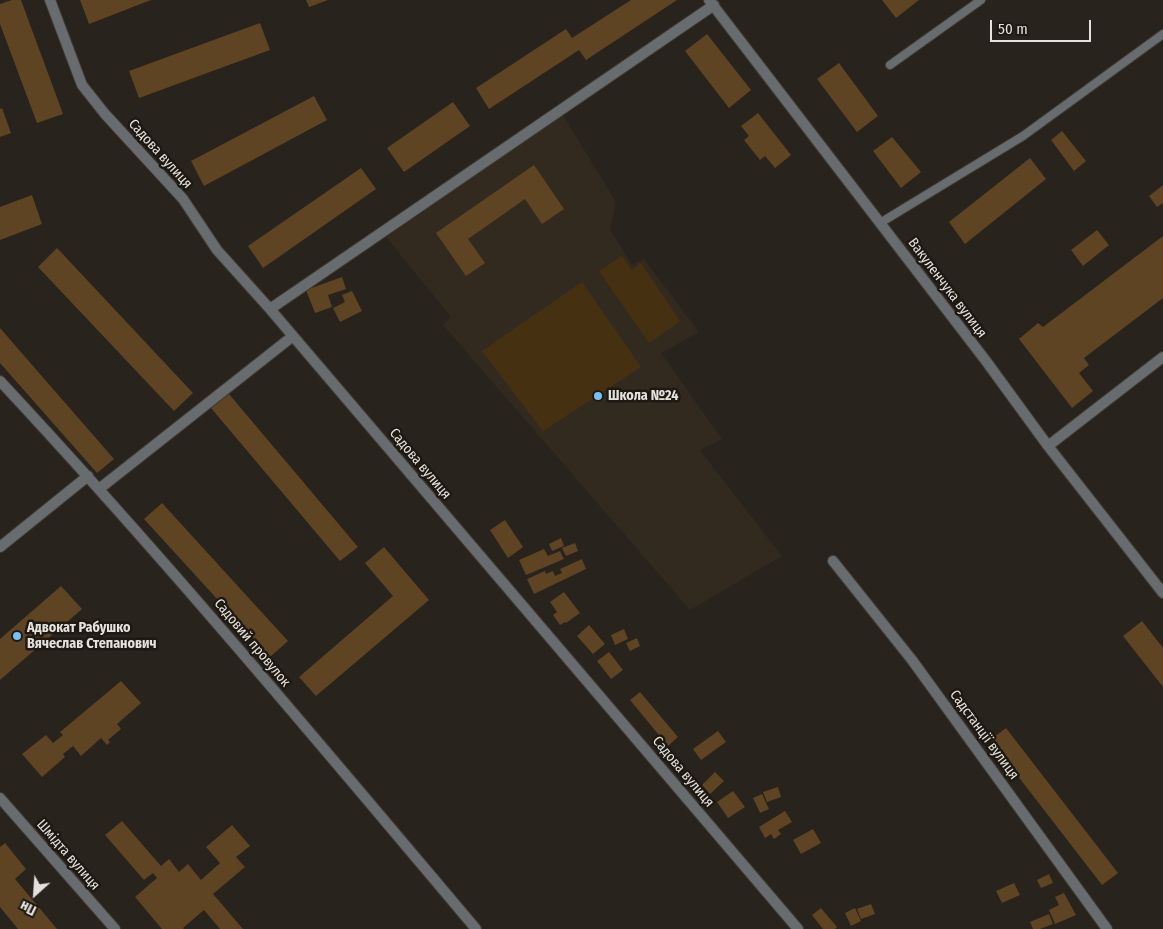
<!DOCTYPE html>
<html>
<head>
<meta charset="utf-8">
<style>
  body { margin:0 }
  #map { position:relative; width:1163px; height:929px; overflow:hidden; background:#28231d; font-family:"Fira Sans Condensed",sans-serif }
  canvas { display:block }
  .north { position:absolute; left:10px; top:869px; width:50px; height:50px; -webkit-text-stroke:4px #1e1913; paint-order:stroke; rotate:206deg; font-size:14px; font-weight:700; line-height:20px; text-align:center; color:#e5e2de }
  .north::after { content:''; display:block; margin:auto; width:18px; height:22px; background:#e5e2de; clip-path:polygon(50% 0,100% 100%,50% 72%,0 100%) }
  .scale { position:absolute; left:990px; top:20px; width:101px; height:22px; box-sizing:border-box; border:2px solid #e5e2de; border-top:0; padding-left:6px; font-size:15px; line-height:18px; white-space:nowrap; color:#e5e2de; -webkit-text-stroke:4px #1e1913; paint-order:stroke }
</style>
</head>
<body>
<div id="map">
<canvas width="1163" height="929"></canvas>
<div class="north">Пн</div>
<div class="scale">50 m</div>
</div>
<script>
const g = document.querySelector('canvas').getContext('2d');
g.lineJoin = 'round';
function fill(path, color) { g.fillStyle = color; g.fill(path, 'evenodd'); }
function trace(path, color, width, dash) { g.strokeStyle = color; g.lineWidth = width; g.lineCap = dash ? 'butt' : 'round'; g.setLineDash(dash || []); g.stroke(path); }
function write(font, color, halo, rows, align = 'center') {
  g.font = font + ' "Fira Sans Condensed",sans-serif'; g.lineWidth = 5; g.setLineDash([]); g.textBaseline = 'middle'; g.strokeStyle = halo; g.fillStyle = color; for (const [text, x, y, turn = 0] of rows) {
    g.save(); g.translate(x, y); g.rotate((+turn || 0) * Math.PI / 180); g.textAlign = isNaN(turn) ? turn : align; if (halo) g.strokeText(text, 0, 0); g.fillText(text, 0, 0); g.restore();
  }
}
fill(new Path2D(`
  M563,115l53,87 -6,28 22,35 12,-6 55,73 -38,21 61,86 -22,11 82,106 -92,54 -247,-285 8,-8 -65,-80z`), '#332a1f');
fill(new Path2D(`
  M622,256l10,14 9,-7 39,58 -31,22 -50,-72z
  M582,282l59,85 -98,64 -61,-80z`), '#463012');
fill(new Path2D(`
  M12,0h9l42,114 -26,9 -37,-99v-20z
  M80,0h71l-62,24z
  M306,0h22l-19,7z
  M631,0h46l-91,60 -7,-10 -90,59 -13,-21 90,-59 6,9z
  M882,0h37l-23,18z
  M260,23l10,27 -131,48 -10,-27z
  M707,34l44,56 -22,18 -44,-57z
  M839,63l39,53 -21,16 -40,-53z
  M314,96l13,24 -123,66 -13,-25z
  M453,102l17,24 -66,46 -17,-24z
  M2,108l9,25 -11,4v-28z
  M758,113l33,42 -16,13 -10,-12 -5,4 -16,-20 5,-4 -8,-10z
  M1062,131l24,30 -12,10 -23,-31z
  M892,137l29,35 -20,16 -28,-37z
  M1030,158l16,21 -81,65 -16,-22z
  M534,165l30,44 -22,15 -17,-25 -57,40 17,24 -19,13 -30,-43z
  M361,168l15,21 -113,79 -15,-22z
  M1163,185v18l-6,4 -8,-11z
  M32,195l10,29 -42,16v-33z
  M1097,230l12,15 -26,21 -12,-16z
  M1163,236v62l-79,60 5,7 -10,8 14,18 -21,17 -53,-69 19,-16 5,4z
  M57,248l136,145 -19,18 -136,-144z
  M342,277l4,12 -18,6 4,12 -17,6 -9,-23z
  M352,291l10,20 -22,11 -7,-14 12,-6 -3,-7z
  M0,328l114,131 -17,14 -97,-110z
  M229,394l129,153 -18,14 -129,-153z
  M162,503l126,138 -18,16 -126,-138z
  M505,520l18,27 -15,11 -18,-28z
  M561,538l3,8 -12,5 -3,-7z
  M575,543l3,8 -12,5 -4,-8z
  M384,547l45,53 -113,96 -17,-19 94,-81 -28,-33z
  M544,549l4,7 12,-5 4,8 -38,16 -7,-15z
  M582,559l4,10 -52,25 -7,-15 18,-8 1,3 7,-3 2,5 7,-3 -2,-4z
  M61,586l21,23 -82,71v-41z
  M564,592l16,21 -14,10 -1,-1 -5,3 -7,-10 4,-3 -7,-10z
  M1142,621l21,27v39l-40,-51z
  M589,625l16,19 -12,10 -16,-18z
  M624,629l4,10 -13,6 -4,-10z
  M637,638l3,8 -10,5 -4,-8z
  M609,652l14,18 -12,9 -14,-18z
  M121,681l20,22 -24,21 4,5 -13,11 2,2 -3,3 -6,-7 -20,18 -8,-10 -10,8 2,3 -23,20 -20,-23 24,-19 7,8 10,-8 -3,-3z
  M640,692l38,45 -10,9 -38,-46z
  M1006,728l112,145 -16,12 -112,-145z
  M718,731l8,11 -25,18 -8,-11z
  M715,772l9,9 -14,13 -8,-9z
  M778,787l3,10 -14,5 -4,-10z
  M733,791l12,16 -17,11 -11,-16z
  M762,794l7,15 -9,4 -7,-15z
  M785,811l7,11 -14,8 3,4 -7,5 -3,-5 -6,4 -6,-11z
  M122,821l39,45 8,-7 10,13 9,-8 13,16 19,-17 -14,-16 26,-22 18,21 -14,11 9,10 -32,27 30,35h-23l-16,-19 -21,18 1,1h-22l-27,-32 22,-19 -4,-5 -9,7 -39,-45z
  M813,829l8,14 -20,11 -8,-14z
  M5,843l21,26 -11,10 42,50h-39l-18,-22v-60z
  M1049,874l4,9 -12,5 -4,-8z
  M1014,883l6,12 -18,8 -6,-12z
  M1064,893l12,22 -21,9 -6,-14 10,-5 -4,-8z
  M871,904l4,10 -14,5 -4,-10z
  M821,908l16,19 -2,2h-12l-11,-14z
  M855,908l6,13 -10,5 -6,-13z
  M1049,914l4,10 -13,5h-7l-3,-7z`), '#5e4422');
const service = new Path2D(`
  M890,65l91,-65
  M880,223l143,-87 140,-102`);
const minor = new Path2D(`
  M50,0l32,85 23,29 78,85 34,51 53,59 528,620
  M709,0l277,361 62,85 115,147
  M270,309l444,-304
  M0,381c165,177 320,363 476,548
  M1048,446l115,-89
  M99,489l194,-153
  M0,547l88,-71
  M833,561l79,99 195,269`);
const tertiary = new Path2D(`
  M0,798l115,131`);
trace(service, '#423e38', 10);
trace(minor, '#423e38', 12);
trace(tertiary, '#423e38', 12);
trace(service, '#696c6f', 8);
trace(minor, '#696c6f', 10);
trace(tertiary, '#696c6f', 10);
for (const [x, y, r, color] of [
  [598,396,5,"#76c0f7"],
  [17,636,5,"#76c0f7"]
]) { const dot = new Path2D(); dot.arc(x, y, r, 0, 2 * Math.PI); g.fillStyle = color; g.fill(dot); trace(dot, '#1e1913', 2); }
write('14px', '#e5e2de', '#1e1913', [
  ["Садова вулиця",160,154,48],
  ["Вакуленчука вулиця",947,288,53],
  ["Садова вулиця",420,464,50],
  ["Садовий провулок",252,643,50],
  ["Садстанції вулиця",984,735,54],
  ["Садова вулиця",683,772,50],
  ["Шмідта вулиця",68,855,49]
]);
write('bold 14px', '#e5e2de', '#1e1913', [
  ["Школа №24",608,396],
  ["Адвокат Рабушко",27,628],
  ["Вячеслав Степанович",27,644]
], 'left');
</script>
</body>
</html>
